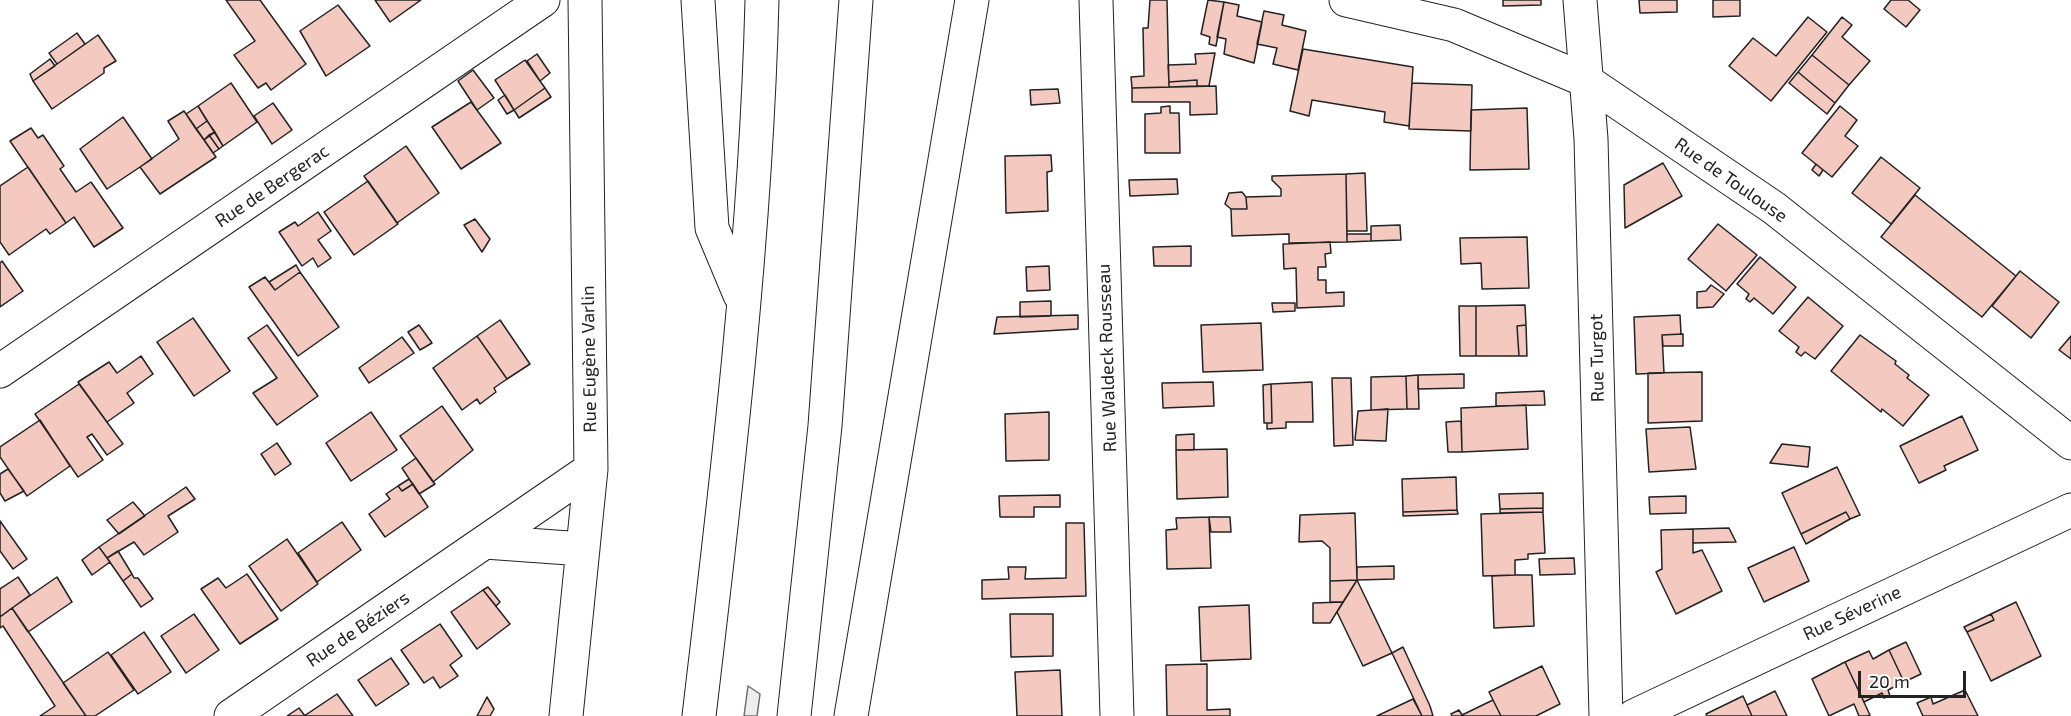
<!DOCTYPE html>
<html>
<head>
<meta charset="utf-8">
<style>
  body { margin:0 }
  #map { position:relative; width:2071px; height:716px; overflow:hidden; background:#fff; font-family:"Exo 2",sans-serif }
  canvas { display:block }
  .scale { position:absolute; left:1858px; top:671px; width:108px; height:27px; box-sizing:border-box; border:3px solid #222; border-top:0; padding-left:8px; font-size:18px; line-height:21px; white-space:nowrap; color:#222; -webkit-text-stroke:4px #fff; paint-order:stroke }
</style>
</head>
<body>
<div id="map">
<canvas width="2071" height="716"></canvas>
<div class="scale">20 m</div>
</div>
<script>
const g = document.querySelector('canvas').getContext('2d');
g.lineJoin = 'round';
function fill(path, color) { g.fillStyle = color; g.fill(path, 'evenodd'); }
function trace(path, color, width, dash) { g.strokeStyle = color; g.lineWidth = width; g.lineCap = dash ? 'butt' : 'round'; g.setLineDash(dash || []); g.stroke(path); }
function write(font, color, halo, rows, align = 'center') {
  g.font = font + ' "Exo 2",sans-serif'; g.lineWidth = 4.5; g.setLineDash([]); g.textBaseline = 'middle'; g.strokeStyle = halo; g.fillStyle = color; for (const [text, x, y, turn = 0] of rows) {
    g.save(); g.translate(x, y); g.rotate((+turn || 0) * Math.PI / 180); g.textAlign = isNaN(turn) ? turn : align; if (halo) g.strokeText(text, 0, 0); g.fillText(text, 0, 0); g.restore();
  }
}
const green = new Path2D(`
  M748,686l12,8 -3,22h-13z`);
fill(green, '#eee');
trace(green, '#6f6f6f', 1.5);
const building = new Path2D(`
  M226,0h34l46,64 -35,26 -5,-7 -8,5 -24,-33 21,-14z
  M375,0h46l-31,22z
  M1150,0h17l2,87 -37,1 -1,-11 13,-1 -1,-48h5z
  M1208,0l16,2 -8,44 -7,-2 1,-7 -9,-3z
  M1503,0h38v5l-38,1z
  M1639,0h38v12l-37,1z
  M1713,0h27v16l-27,1z
  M1908,0l12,10 -14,17 -22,-18 7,-9z
  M1224,2l15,3 -2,11 25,6 -8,41 -30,-9 2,-15 -9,-2z
  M338,5l32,41 -44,30 -26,-45z
  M1264,11l20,4 -2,10 24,6 -8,39 -25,-6 4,-16 -20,-4z
  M1808,17l19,15 -56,69 -42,-35 24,-28 23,18z
  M1842,17l10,8 -10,12 28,24 -21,24 -37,-30z
  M77,33l8,11 -28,20 -8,-11z
  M98,35l18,26 -12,7v5l-52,36 -19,-28z
  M1303,49l110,18 -4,59 -25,-4 1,-10 -73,-12 -3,16 -19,-5z
  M1215,53l-6,33h-12v-6l-28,2 -1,-17 28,-1 -1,-10z
  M537,54l13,19 -10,8 -13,-20z
  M1812,55l37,30 -14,18 -37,-31z
  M50,59l5,7 -22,15 -3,-7z
  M525,60l20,28 -31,22 -19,-30z
  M473,70l21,28 -17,12 -19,-29z
  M1798,72l37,31 -8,11 -38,-31z
  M1197,80v6l-28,1v-5z
  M231,83l26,39 -34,24 -25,-40z
  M1412,83l60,2 -1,46 -62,-2z
  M1216,86l1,28 -27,1v-13h-58v-14z
  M545,88l6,9 -32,21 -5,-8z
  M1058,89l2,14 -29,2 -1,-15z
  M505,95l9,15 -7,4 -9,-14z
  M471,102l30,41 -40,26 -29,-42z
  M273,103l19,27 -20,14 -18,-28z
  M198,106l9,15 -11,8 -10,-15z
  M1170,106v7h9l1,40h-35v-39l16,-1v-6z
  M1840,106l17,14 -12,16 13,10 -26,31 -30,-24z
  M1527,108l2,61 -59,1 1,-60z
  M184,111l32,46 -56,37 -20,-27 39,-28 -11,-18z
  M123,117l29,42 -45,30 -27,-40z
  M207,121l8,11 -11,8 -8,-11z
  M31,128l7,10 5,-3 21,31 -4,3 16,23 15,-10 32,46 -29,19 -20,-30 -8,6 -56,-82z
  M215,132l8,14 -4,3 -10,-14z
  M209,135l10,14 -6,4 -9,-13z
  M406,146l33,47 -42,30 -33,-47z
  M1051,155l1,16 -5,1 1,39 -42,2 -1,-57z
  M1881,157l39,31 -29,36 -39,-31z
  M1663,163l19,33 -57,32 -1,-43z
  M1816,164l7,6 -4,6 -7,-6z
  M28,167l38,56 -16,11 -4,-5 -37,26 -9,-13v-56z
  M1365,173l2,58h-20l-1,-57z
  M1346,174l1,68 -58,1v-9l-57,2 -1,-27h16l-1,-12 35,-1v-7l-9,-9v-4z
  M1177,179l1,15 -48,2 -1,-16z
  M368,181l30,43 -44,31 -30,-43z
  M1242,192l4,5 1,12h-16l-6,-5 4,-11z
  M1915,195l101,81 -34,41 -101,-80z
  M318,212l13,19 -13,9 13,18 -13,9 -5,-9 -11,8 -23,-34 16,-10 3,4z
  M475,219l15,20 -8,13 -18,-27z
  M1718,224l39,31 -31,36 -38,-32z
  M1400,225l1,15 -30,1v-15z
  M1347,234h24v7l-24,1z
  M1527,237l2,51 -47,1 -1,-26 -20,1 -1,-26z
  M1330,242l1,11 -6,1 1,13h-8v13h8v13l18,-1v14l-47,2 -1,-40 -12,1 -1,-25z
  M1191,246v20h-37l-1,-19z
  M1760,257l36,30 -23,27 -19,-16 -4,4 -4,-3 3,-5 -12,-10z
  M2,261l21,30 -23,16v-44z
  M296,265l4,7 -25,18 -6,-8z
  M1049,266l1,24 -23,1 -1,-24z
  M2020,271l39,31 -28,36 -39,-32z
  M300,272l39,55 -41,29 -49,-69 16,-10 10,13z
  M1711,285l13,9 -11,13 -16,1v-16l9,-1z
  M1808,297l35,29 -28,33 -10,-7 -4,4 -5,-4 3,-5 -20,-16z
  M1051,301v15l-31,1v-15z
  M1272,303h23v8l-22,1z
  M1525,305l1,20 -9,1 2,30h-43v-50z
  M1459,306h17v50h-16z
  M1078,315v14l-84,5 3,-17z
  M1680,315l1,19 -19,1 2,38 -28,1 -2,-57z
  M193,318l37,53 -36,25 -37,-54z
  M500,320l30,44 -23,15 -30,-43z
  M1261,323l2,47 -60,2 -2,-47z
  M267,325l51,71 -41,29 -24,-32 24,-15 -29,-40z
  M419,325l13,18 -12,7 -12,-18z
  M1526,325l1,31h-8l-2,-30z
  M1683,334v12h-20l-1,-11z
  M1860,335l36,26 -1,3 14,11 -2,3 22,17 -26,31 -21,-17 -1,3 -50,-41z
  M477,336l30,43 -13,9 2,4 -16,12 -3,-5 -15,11 -29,-42z
  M2071,336v23l-12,-9z
  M402,337l12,16 -45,30 -10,-15z
  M141,356l12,18 -26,19 7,10 -27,19 -29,-40 31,-20 8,11z
  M1702,372v49l-54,2v-50z
  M1464,374v14l-46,1v-14z
  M1418,375l1,34h-12l-1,-33z
  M1406,376l1,33 -36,1v-33z
  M1332,378h19l2,67 -19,1z
  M1213,382l1,24 -51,2 -1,-25z
  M1312,382l1,40h-27v6l-19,1v-6h5l-1,-39z
  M79,384l44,60 -16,11 -15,-21 -5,3 16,23 -25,17 -43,-63z
  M1271,384l1,39h-8l-1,-38z
  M1544,391l1,14 -49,1v-13z
  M1526,405l2,44 -66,3 -1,-44z
  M442,406l31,44 -40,32 -33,-46z
  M1388,409l-2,32 -31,-1 3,-29z
  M371,412l26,38 -46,31 -25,-38z
  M1049,412v48l-43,1 -1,-47z
  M1962,416l16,34 -34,16 2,4 -27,13 -19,-37z
  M40,420l30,46 -43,30 -27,-39v-10z
  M1461,421l1,31h-14l-2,-30z
  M1690,427l6,42 -47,3 -3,-43z
  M1194,434v16h-18v-15z
  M277,443l14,21 -16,11 -14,-21z
  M1782,444l28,3 -2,20 -38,-4z
  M1227,449l1,48 -51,2 -1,-49z
  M416,458l19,26 -16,10 -17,-26z
  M1837,467l23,48 -10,4 -4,-7 -45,22 -19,-41z
  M8,469l16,22 -19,10 -5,-8v-19z
  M1456,477l1,33 -54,2 -1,-33z
  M409,479l4,5 -11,7 -4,-5z
  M413,484l15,23 -43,30 -16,-23 21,-15 -4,-5 12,-8 4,5z
  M186,487l9,12 -27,17 10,16 -34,23 -10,-13 -27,16 -8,-11z
  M1543,493v15l-43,1 -1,-15z
  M1060,495v12h-26v10h-34l-1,-21z
  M1686,496v17l-36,1 -1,-17z
  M133,502l12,14 -26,18 -12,-14z
  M1543,508v4l-43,1v-4z
  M1457,510l1,4 -55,2v-4z
  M1543,512l2,41 -17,1v5l-13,1v15l-32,1 -2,-62z
  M1846,512l4,7 -44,25 -5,-10z
  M1355,513l2,67 -27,1v-33l-8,-7 -23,1 1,-27z
  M1209,517h21l1,15h-20z
  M1209,517l2,51 -44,1 -1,-39 11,-1 -1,-11z
  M0,521l27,38 -14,10 -13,-18z
  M342,522l19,28 -44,32 -19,-29z
  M1066,523h18l2,73 -104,3v-19l27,-1 -1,-12h18l-1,12 41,-1z
  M1729,528l7,14 -43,1v-14z
  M1693,529v24l9,-3 20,41 -46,23 -20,-42 6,-3 -1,-39z
  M287,539l31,45 -37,27 -32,-45z
  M99,547l11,15 -18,13 -10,-15z
  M1794,547l15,34 -45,21 -16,-34z
  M118,551l14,23 -9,7 -16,-23z
  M1574,558l1,16 -35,1 -1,-16z
  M1394,566v13l-37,1v-13z
  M132,574l2,4h4l15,21 -12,8 -18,-26z
  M247,574l31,45 -38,25 -39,-55 17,-11 8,10z
  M1515,575h17l2,51 -40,2 -2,-52z
  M18,577l12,18 -30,22v-28z
  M57,577l15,25 -44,30 -16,-24z
  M1357,580l35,73 -29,13 -26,-54z
  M1357,580l-14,22h-13v-21z
  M488,587l12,15 -4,4 -13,-16z
  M483,590l27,34 -33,25 -26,-37z
  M1343,602l-13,21h-17v-20z
  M2016,602l25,54 -50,25 -24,-49 27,-12 -3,-6z
  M1249,605l2,54 -50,2 -2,-54z
  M12,608l20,29 54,79h-46l15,-10 -52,-80 -3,2v-11z
  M194,614l25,36 -33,23 -25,-37z
  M1010,614h43v42l-42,1z
  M1991,614l3,6 -27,12 -3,-5z
  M440,624l22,32 -12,9 8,11 -18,12 -7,-11 -9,6 -23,-33z
  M144,632l27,40 -33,22 -27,-39z
  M1906,642l15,32 -17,8 -15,-32z
  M1403,647l27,59 3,10h-11l-30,-63z
  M1889,650l15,32 -16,8 2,6 -6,2 -2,-5 -18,9 -19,-40 24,-11 4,8z
  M108,652l26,38 -39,26h-9l-23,-33z
  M391,658l18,26 -33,22 -18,-26z
  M1845,662l25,53 -3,1h-8l-5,-12 -25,12 -17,-37z
  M1207,664v46l23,-1v7h-63l-1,-51z
  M1542,666l18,38 -24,12h-35l-12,-24z
  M1060,670l2,46h-45l-2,-44z
  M1965,690l13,26h-55l-6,-13 14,-6 2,7z
  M1775,691l12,25h-35l-5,-11z
  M337,694l16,22h-49z
  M1743,696l9,20h-45l-1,-2z
  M487,697l7,12 -4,7h-13z
  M1413,699l9,17h-45z
  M1493,700l8,16h-49l-1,-2 8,-4 3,5z
  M299,708l6,8h-18z`);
fill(building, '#f3c9c0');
trace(building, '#222', 1.5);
const minor = new Path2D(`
  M1096,0l21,716
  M1346,0l108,25 131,55 189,128 297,235
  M1580,0l11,139 15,577
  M0,371l543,-371
  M485,542l98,7
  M231,716l360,-247
  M566,716l25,-247 -6,-469
  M1634,716l437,-206`);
const highway = new Path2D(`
  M698,0l14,228 28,67
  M699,716c28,-236 57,-479 63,-716
  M794,716l31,-290 31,-426
  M851,716l121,-716`);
trace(minor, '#222', 35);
trace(highway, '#222', 35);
trace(minor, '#fff', 33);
trace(highway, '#fff', 33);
write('18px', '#222', '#fff', [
  ["Rue de Toulouse",1731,180,35],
  ["Rue de Bergerac",272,186,-34],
  ["Rue Waldeck Rousseau",1107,358,-92],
  ["Rue Turgot",1597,358,-91],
  ["Rue Eugène Varlin",589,359,-91],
  ["Rue Séverine",1852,613,-25],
  ["Rue de Béziers",358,629,-34]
]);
</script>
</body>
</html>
